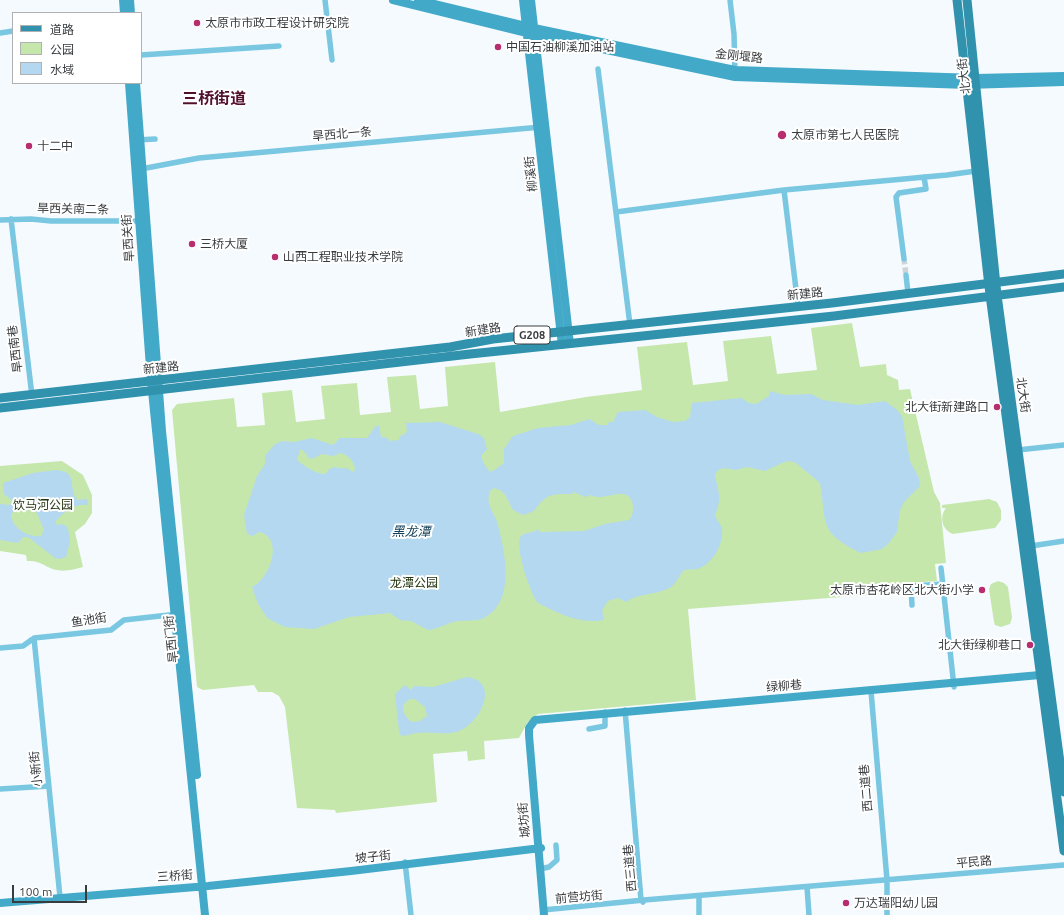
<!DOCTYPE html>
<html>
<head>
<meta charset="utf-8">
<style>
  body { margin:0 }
  #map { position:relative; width:1064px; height:915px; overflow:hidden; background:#f5fafe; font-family:Ubuntu,"Noto Sans SC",sans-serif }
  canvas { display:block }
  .legend { position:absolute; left:12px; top:12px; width:130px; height:72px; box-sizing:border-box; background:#fff; border:1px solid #b0b1b2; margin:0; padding:5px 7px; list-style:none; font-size:12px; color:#393c3f }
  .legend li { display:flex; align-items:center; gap:8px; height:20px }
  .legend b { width:20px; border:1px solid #b0b1b2 }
  .scale { position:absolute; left:12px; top:885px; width:75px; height:18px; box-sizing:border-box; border:2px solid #393c3f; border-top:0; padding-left:5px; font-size:12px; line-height:14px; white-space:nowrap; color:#393c3f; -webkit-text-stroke:3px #fff; paint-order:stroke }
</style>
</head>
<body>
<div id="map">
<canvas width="1064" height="915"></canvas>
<ul class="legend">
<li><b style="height:5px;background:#3192ae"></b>道路</li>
<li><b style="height:11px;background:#c6e7ab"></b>公园</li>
<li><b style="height:11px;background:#b3d8f0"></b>水域</li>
</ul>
<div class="scale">100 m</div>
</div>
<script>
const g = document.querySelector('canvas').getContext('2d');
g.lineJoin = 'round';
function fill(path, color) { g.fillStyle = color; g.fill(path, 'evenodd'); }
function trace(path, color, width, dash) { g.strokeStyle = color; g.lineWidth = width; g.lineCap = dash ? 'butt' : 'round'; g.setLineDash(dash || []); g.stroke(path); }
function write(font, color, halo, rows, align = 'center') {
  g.font = font + ' Ubuntu,"Noto Sans SC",sans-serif'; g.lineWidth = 4; g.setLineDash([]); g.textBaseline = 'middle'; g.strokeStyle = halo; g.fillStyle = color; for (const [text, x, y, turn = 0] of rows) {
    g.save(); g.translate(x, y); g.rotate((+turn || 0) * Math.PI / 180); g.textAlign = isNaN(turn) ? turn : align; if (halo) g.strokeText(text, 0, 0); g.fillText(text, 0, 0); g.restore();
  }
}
fill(new Path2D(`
  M852,323l8,44 26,-3 1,11 11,5 1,10 11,-1 24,103 6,11 6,60 -11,1 2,17 -27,2 -4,9 -218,17 8,91 -158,14 -11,9 -8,15 -35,3 1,18 -17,2 -1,-10 -34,3 4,48 -101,11 -1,-3 -38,-2 -12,-101 -6,-11 -7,-4h-14l-4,-7 -51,5 -6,-3 -25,-277 5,-6 57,-6 3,29 28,-2 -3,-32 30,-3 4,32 29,-3 -4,-33 36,-3 3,32 31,-3 -4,-35 29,-2 4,34 28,-3 -3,-39 50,-5 5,50 86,-15 56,-7 -5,-43 50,-5 6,43 35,-4 -5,-40 48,-5 6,38 40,-4 -6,-42z
  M62,461l21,14 9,20v18l-7,11 -10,8 8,35c-8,2 -17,5 -26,3 -12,-2 -15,-10 -30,-9l-1,-6 -26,-4v-85z
  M989,499l8,3 4,8v10l-6,8 -42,6c-11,-4 -14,-17 -7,-26h-4v-3z
  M998,581l6,2 4,4 4,31 -2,6 -9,3 -6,-2 -1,-3 -5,-33 2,-5z`), '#c6e7ab');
fill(new Path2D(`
  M769,391l16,4 26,-1 12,6 35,5 27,-4 11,8 6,7 8,45 9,17 1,8 -16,16 -4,8 -3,22 -8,11 -7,6 -21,4c-43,-21 -34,-29 -41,-70l-24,-20 -6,-2 -6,1 -19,9 -18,-4 -11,3 -13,-2 -6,3 -2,5c4,17 7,23 0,39 1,5 6,9 7,14 2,15 -10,36 -25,40 -4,1 -8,0 -13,1 -5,5 -7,13 -13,17 -12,8 -35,6 -44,15l-9,-4 -10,3 -6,9 2,10c-26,4 -44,-6 -66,-17 -8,-10 -24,-57 -17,-67 5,-5 13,-2 17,-7l2,3 44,-1 21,-7 24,-4c4,-4 4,-9 4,-14 -3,-24 -30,-3 -42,-11l-6,2 -11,-5 -2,2c-19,0 -26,-1 -38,17l-11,4 -10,-5c-6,-10 -6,-19 -19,-22l-4,3c-5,14 4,20 8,34 7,28 18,76 -14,93 -8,4 -18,2 -27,3 -10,2 -19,8 -29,9l-17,-9 -11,-1 -10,-7 -41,4 -35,12 -29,-2 -18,-9 -9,-14 -6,-17c19,-9 32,-50 7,-55l-6,4 -6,-2 -3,-19 13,-39 8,-12v-8l10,-12 8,-3 11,1 18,-4 21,7 7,-7h27l8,-11 4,-2 2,12 7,1 1,3 10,-1 1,-4 5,-2 2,-3 -1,-8 34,-1 38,12 6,4 3,11 -6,7 3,8 6,8 6,-3 8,-6v-14l9,-13 25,-8 33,-3 18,-6 10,6h8l2,-3h4l5,-10 27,-2 12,7 16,5 12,-1 5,-4 2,-14 49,-5 8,5 7,1 13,-8zM300,450h3l6,8 3,1 10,-5 11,2 8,-3c7,2 14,9 14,17l-2,2 -6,-4c-12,2 -12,-6 -22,6 -9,0 -21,-8 -28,-14z
  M56,470c21,2 13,13 19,27l3,3 9,-1 1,6c-13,-2 -25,7 -33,17l2,3 6,-1 5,4 2,14 -4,15 -6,2 -5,-1 -27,-21h-5l-5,6 -18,-3v-36l9,1 4,-4 -9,-7 -1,-11 30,-10zM21,507h6l10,6 7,17 -3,6c-12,2 -29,-8 -30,-21l4,-6z
  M467,677c33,4 15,45 -8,54 -12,5 -27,0 -40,2 -7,0 -11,3 -18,3l-2,-5 -4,-37 10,-9 6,5 3,-4 19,1zM411,699h4l10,8 2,9 -7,5 -8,1c-9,-6 -14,-18 -1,-23z`), '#b3d8f0');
trace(new Path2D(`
  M904,259l2,16`), '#cfd4d8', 5.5, [5.5, 3]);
trace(new Path2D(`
  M325,0l7,60
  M730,0l4,34 1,39
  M0,33l13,-2
  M141,55l138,-9
  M598,69l32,256
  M137,140l18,-1
  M141,169l58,-11 342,-31
  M784,190l14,116
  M616,212l168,-22 163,-15 29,-4
  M11,219l21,177
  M0,220l31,-1 20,2h91
  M904,259l-8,-62 3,-4 27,-4 -2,-12
  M906,275l2,18
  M1018,450l46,-5
  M1031,546l33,-5
  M941,568l13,119
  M912,605l-1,-17 2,-2 30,-2
  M34,638l26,259
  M0,648l23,-2 11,-8 77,-8 13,-10 54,-6
  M871,691l16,189v35
  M625,710l16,190 2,2
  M589,729l16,-3v-14
  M0,789l49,-3
  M405,862l6,53
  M540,869l9,-2 8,-7 -1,-15
  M807,887l2,28
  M699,896v19
  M543,910l101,-10 420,-35`), '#79c7e1', 5.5);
trace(new Path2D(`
  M123,0l1,13
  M130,0l1,13
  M393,0l142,35 200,42 232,8 97,-3
  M418,0l116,28 201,42 241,8 88,-2
  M523,0l39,345
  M531,0l39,344
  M129,83l22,298 54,534
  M136,83l26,348 35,344
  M0,903l208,-17 143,-15 190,-23
  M544,915l-15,-180v-7l6,-8 505,-45`), '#43a9c8', 8);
trace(new Path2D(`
  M957,0l33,295 74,556
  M967,0l30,295 67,497
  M0,398l450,-51 43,-8 339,-36 232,-29
  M0,408l470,-54 364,-38 230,-29`), '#3192ae', 9);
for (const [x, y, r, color] of [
  [197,23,4,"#b62e6e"],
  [498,47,4,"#b62e6e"],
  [782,135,5,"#b62e6e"],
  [29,146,4,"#b62e6e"],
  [192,244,4,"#b62e6e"],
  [275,257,4,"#b62e6e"],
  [997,407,4,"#b62e6e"],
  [982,590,4,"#b62e6e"],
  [1030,645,4,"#b62e6e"],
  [846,903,4,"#b62e6e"]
]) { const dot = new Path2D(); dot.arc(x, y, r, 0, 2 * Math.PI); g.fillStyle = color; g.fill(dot); trace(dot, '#fff', 1.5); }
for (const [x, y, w] of [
  [532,335,36]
]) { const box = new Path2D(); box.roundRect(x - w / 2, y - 9, w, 18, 3); g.fillStyle = '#fff'; g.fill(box); trace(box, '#393c3f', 1); }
write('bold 11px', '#393c3f', null, [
  ["G208",532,335]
]);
write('12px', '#393c3f', '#fff', [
  ["太原市市政工程设计研究院",205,23],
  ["中国石油柳溪加油站",506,47],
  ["太原市第七人民医院",791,135],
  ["十二中",37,146],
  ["三桥大厦",200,244],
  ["山西工程职业技术学院",283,257],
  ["北大街新建路口",989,407,"right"],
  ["太原市杏花岭区北大街小学",974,590,"right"],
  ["北大街绿柳巷口",1022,645,"right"],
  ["万达瑞阳幼儿园",854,903]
], 'left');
write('12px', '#393c3f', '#fff', [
  ["金刚堰路",739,56,6],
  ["北大街",964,76,-97],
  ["旱西北一条",342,134,-5],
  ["柳溪街",531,174,-96],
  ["旱西关南二条",73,209,1],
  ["旱西关街",128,238,-94],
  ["新建路",805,294,-6],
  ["新建路",483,330,-9],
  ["旱西南巷",15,349,-97],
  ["新建路",161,368,-6],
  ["北大街",1023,395,82],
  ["鱼池街",89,620,-9],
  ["旱西门街",171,639,-96],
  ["绿柳巷",784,686,-5],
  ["小新街",36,769,-96],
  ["西二道巷",866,788,-95],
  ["城坊街",524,820,-95],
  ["坡子街",373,857,-6],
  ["平民路",974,862,-5],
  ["西三道巷",630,868,-95],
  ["三桥街",175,876,-4],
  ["前营坊街",579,897,-5]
]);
write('12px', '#243611', '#fff', [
  ["饮马河公园",43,505],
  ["龙潭公园",414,583]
]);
write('italic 13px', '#134058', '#fff', [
  ["黑龙潭",411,532]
]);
write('bold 16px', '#52102f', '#fff', [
  ["三桥街道",214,99]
]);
</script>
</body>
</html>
